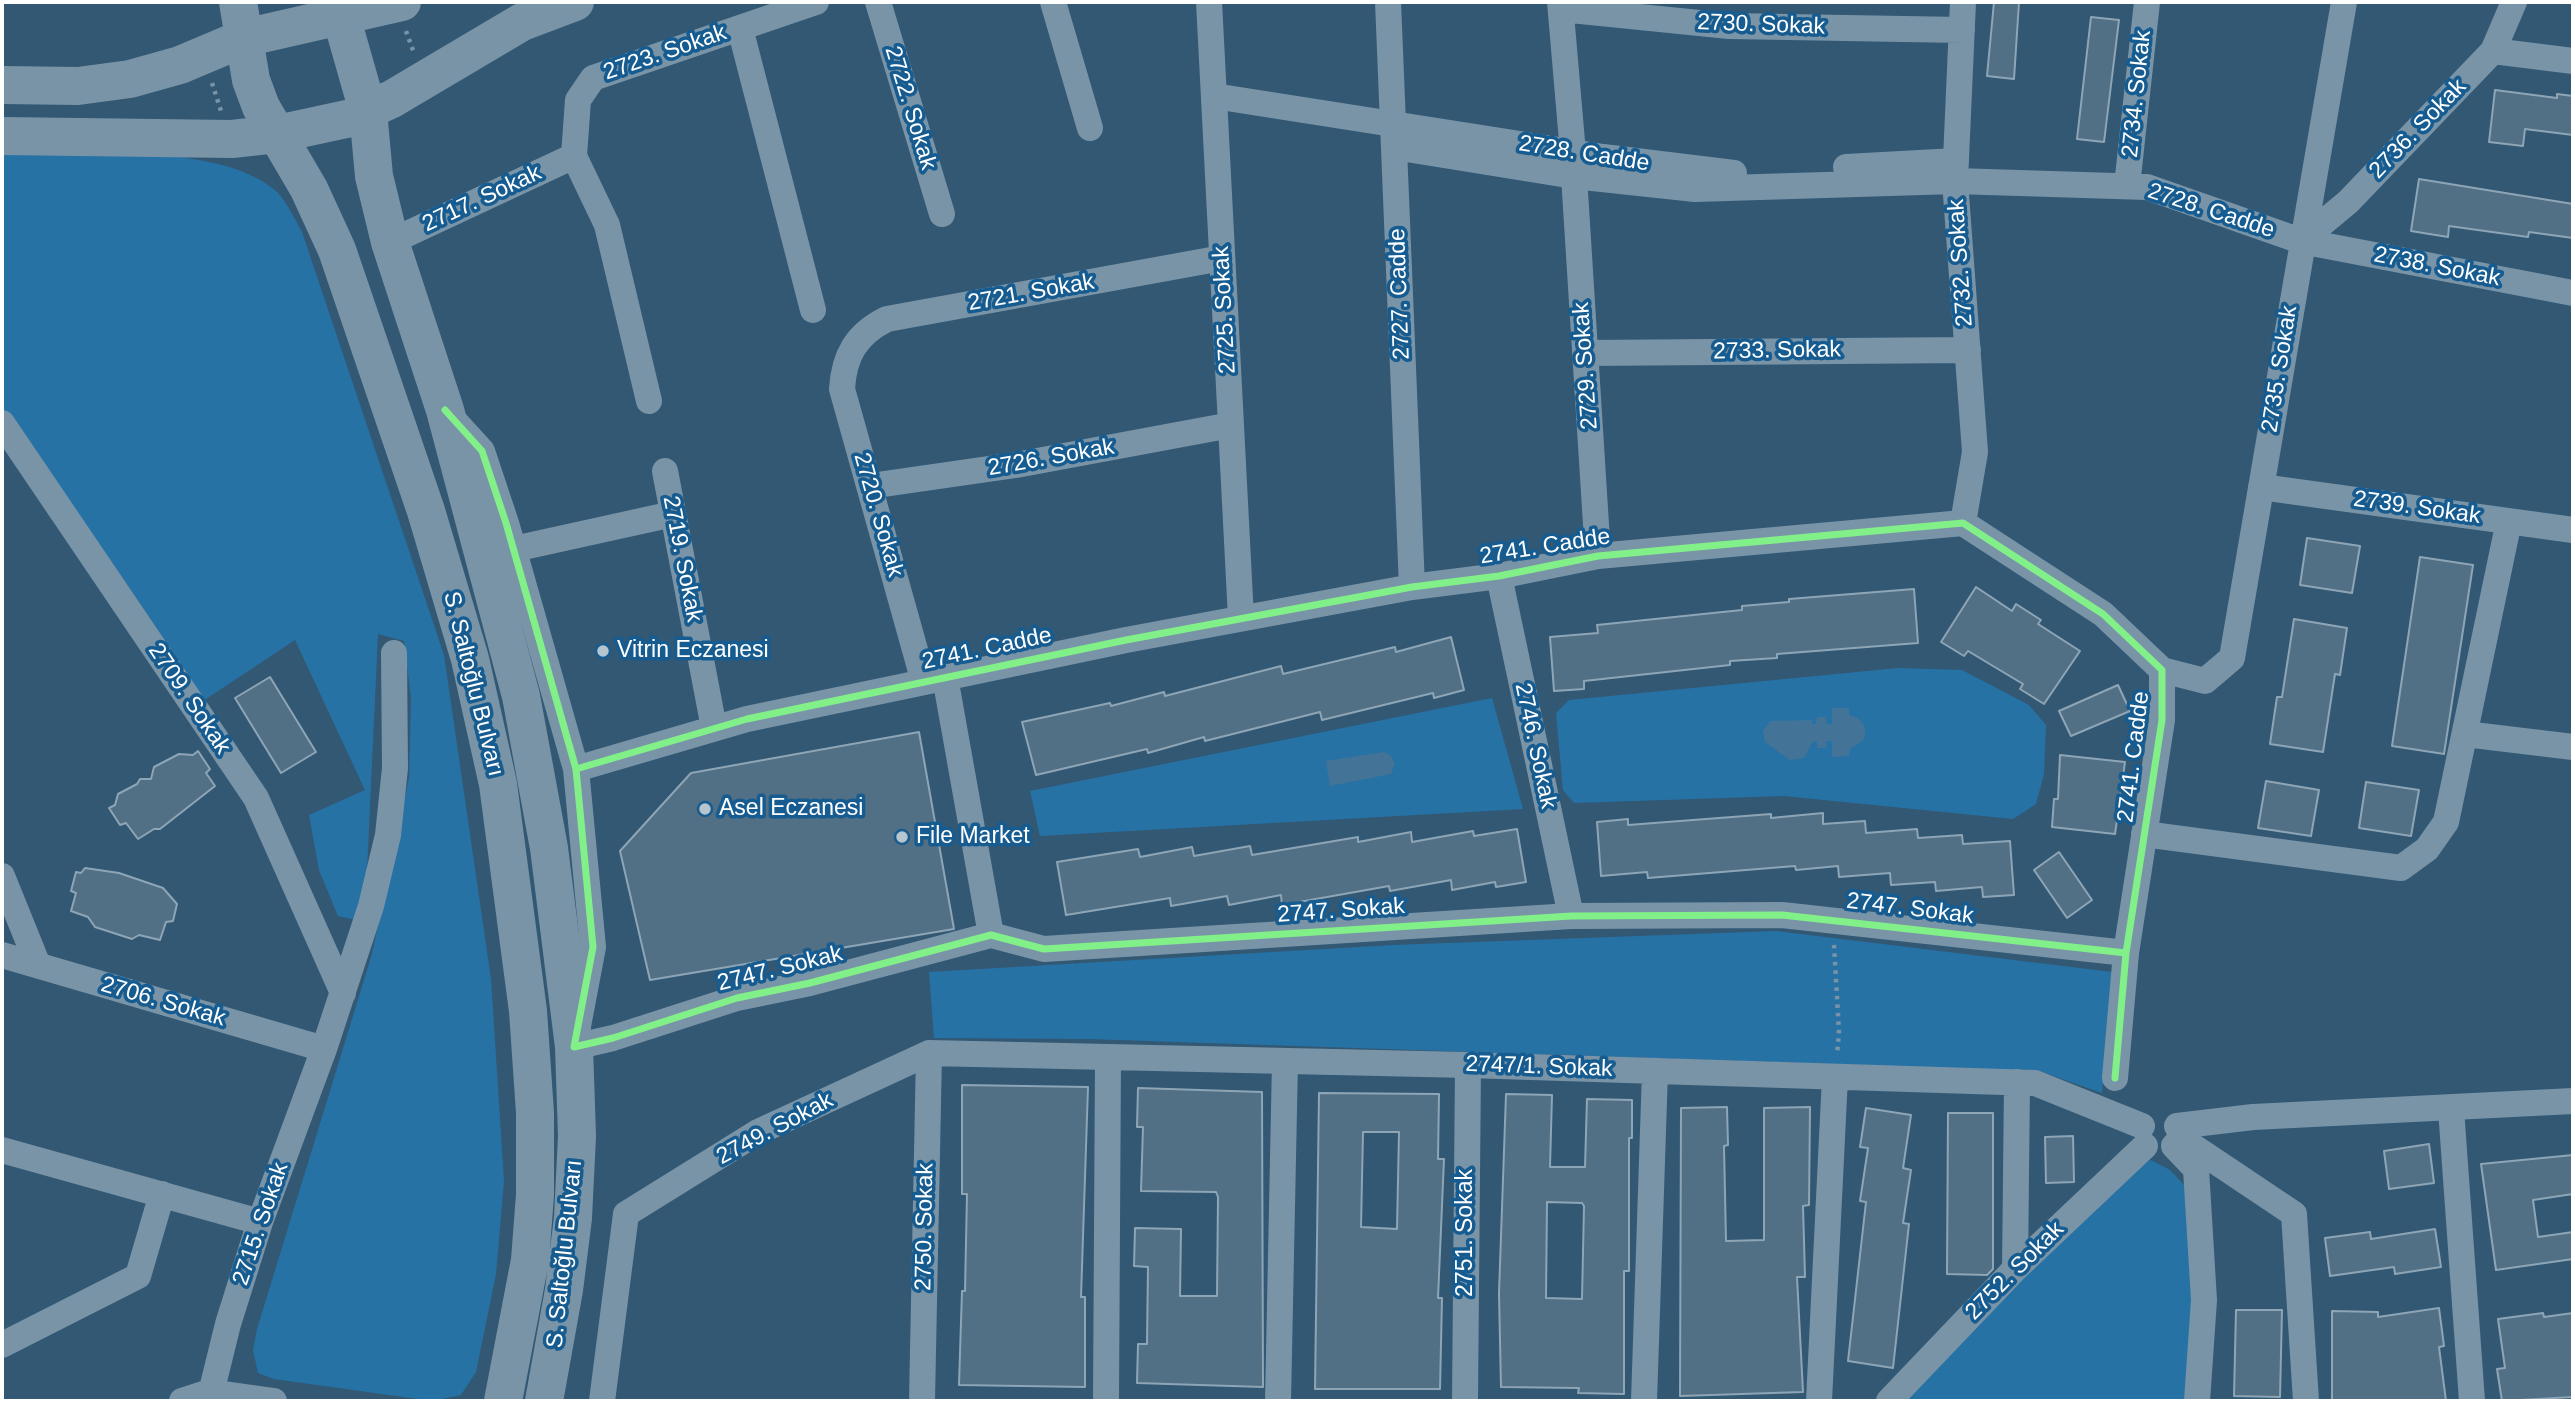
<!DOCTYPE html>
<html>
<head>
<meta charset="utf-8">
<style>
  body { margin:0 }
  #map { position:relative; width:2575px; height:1403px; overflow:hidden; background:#325874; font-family:Arial,sans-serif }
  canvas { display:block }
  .frame { position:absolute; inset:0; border:4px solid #fff; pointer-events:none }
</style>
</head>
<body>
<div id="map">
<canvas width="2575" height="1403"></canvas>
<div class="frame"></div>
</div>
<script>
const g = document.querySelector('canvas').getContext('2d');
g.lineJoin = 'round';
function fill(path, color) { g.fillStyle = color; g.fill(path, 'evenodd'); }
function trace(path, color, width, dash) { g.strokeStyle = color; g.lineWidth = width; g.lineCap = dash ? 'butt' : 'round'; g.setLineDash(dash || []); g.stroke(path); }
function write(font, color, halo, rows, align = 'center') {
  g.font = font + ' Arial,sans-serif'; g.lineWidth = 7; g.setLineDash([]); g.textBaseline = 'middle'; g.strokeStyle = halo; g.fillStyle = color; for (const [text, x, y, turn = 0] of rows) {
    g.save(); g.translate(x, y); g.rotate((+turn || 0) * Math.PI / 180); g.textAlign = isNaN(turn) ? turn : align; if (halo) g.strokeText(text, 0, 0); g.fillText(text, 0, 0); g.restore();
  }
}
fill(new Path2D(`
  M2,152c72,2 221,-10 275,40 10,10 18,28 25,40l142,423 47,324 13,202 -8,93 -20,98 -15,23 -29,6 -158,-22 -16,-6 -5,-23 4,-21 115,-375 37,-176 2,-80 -7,-57 -26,-7 -12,259 -10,27 -18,-4 -19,-46 -10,-55 56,-25 -70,-150 -92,61 -201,-291z
  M1898,668l64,2 67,35 17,20 -2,49 -8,30 -23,15 -229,-23 -210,7 -11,-13 -7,-77 13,-13z
  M1492,698l31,111 -483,27 -10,-45z
  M1776,931l336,41 -10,121 -63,-22 -950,-32 -155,-1 -5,-66 464,-27z
  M2151,1160l19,10 15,16 11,77 -8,138h-288l237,-236z`), '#2772a5');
fill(new Path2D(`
  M1832,708h17v7c13,3 19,12 15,25l-14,9 -1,7 -17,1v-16h-6v7h-9v-6l-4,-1 -9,17 -14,2 -25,-18 -2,-11 7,-10 42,-1v4h4l1,-7h9v7h6z
  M1384,752l6,3 5,8 -4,11 -61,12 -4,-25z`), '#437498');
const building = new Path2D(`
  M1994,2h25l-5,77 -27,-3z
  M2091,17l28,3 -15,122 -27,-3z
  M2495,90l62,8v-4l16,2v39l-48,-6 -2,17 -34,-4z
  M2419,179l154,25v34l-44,-6 -1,5 -79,-11 -1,11 -37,-6z
  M2307,538l53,8 -8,47 -52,-8z
  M2420,557l53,8 -29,189 -52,-8z
  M1976,587l36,24 4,-7 25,16 -3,4 42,27 -36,53 -24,-15 3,-5 -55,-33 -4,5 -23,-14z
  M1914,589l4,54 -141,11v4l-47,3v4l-146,16v8l-30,2 -4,-54 48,-4 -1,-8 145,-15v-4l47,-4v-3z
  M2294,619l53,9 -7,47 -5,-1 -12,78 -53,-8 7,-47h5z
  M1451,637l13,53 -30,8 -1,-5 -111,27 -2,-8 -115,29 -1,-4 -56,16 -1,-4 -111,26 -14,-53 88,-19 1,3 53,-14 1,4 116,-30 2,8 112,-27 1,5z
  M270,677l46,75 -35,21 -46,-75z
  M2118,685l12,26 -59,25 -12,-25z
  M919,732l35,197 -304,51 -30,-129 71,-78z
  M198,751l12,18 -4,4 9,13 -55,43h-6l-16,10 -12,-16 -6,2 -11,-17 6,-3 3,-11 19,-10 3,-5h11l3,-12 25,-13 14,1z
  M2060,755l65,7 -10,72 -63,-7 2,-28h4z
  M2266,781l53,9 -8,46 -53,-8z
  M2366,782l53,8 -8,46 -52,-8z
  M1823,813v11l42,-3 1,12 51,-4 1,9 44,-3 1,9 47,-3 4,54 -31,2 -1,-10 -46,4 -1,-9 -44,3 -1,-12 -51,4 -1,-11 -42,4 -1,-4 -147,12 -1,-6 -46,4 -4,-54 31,-3v6l143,-11v4z
  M1517,829l9,53 -30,5 -1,-5 -43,8 -1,-10 -61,11 -1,-5 -107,19 -1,-10 -52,10 -2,-9 -56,10 -1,-8 -104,17 -9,-53 81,-13 2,8 52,-10 2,9 56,-10 2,9 106,-18v5l53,-10 1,10 61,-11 1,5z
  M2059,852l33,48 -25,18 -33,-48z
  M85,868l34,5 44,15 14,16 -4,17 -7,1 -6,18 -21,-5 -7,4 -37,-12 -7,-10 -17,-6 5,-18 -5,-2 5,-19 5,1z
  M962,1085l126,2 -7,210h4v90l-126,-2 3,-94h3l2,-97h-5z
  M1138,1088l124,4 1,295 -126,-4 1,-39h9l1,-77 -14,-1 1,-38 46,1 -1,67h37l1,-99 -2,-5 -75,-1 2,-64h-6z
  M1319,1093l120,1 -1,65h6l-6,139h4l-2,91h-125zM1363,1132h36l-2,97 -36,-2z
  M1506,1094l46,1 -2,72h35l2,-68 45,1v38h-3v133h-5v123l-46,-1 1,-5 -78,-1 -2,-94zM1547,1202l35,1 2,3 -2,93 -36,-1z
  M1727,1107l1,38 -4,1 2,95 38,-1v-132l46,-1 -1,98 -6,1 2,71h-8l6,115 -123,4 1,-288z
  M1866,1108l45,7 -8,53 8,2 -8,53 6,1 -16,144 -45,-7 18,-159 -6,-1 8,-53 -8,-1z
  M1948,1113h45v156l-6,6 -40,-1z
  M2073,1136l1,46 -28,1 -1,-46z
  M2429,1144l5,39 -45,6 -5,-38z
  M2573,1155v39l-40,6 5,37 35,-5v27l-77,11 -15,-106z
  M2435,1229l6,38 -46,7 -1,-7 -64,9 -5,-38 45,-6 1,7z
  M2439,1308l5,38 -5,1 7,54h-114v-90l46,1v5z
  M2236,1310h46l-2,87 -46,-1z
  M2543,1313l1,4 29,-4v84l-71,4 -5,-32 8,-1 -7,-49z`);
fill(building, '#516f85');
trace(building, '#8ea5b5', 2);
trace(new Path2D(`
  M406,31l8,22
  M212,83l9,28
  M1834,945l5,87 -2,23`), '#7994a7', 4.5, [3.5, 5]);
trace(new Path2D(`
  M878,2l64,212
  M1053,2l37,126
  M1209,2l32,616
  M1388,2l24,585
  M1560,2l13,151
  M1963,2l-8,179 20,271 -12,71
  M1561,9l168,17 233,4
  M740,28l73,282
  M2493,51l80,10
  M1214,96l389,61 131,16
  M1394,147l180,29 121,13 260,-8 192,6 154,54 272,52
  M574,156l4,-56 15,-22 223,-76
  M574,156l33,69 42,176
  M1846,167l110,-6
  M1574,176l24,380
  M2127,186l20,-184
  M2301,241l47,-39 145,-151 21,-49
  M390,242l184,-86
  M1586,353l382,-3
  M450,416l32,35 24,72 70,246 17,178 -19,100 39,-9 124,-40 73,-15 181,-48 53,14 527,-33 211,-1 344,38
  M2,423l254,375 87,195
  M665,471l49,257
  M870,486l146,-21 215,-40
  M2261,487l312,43
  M514,549l159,-35
  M1499,576l72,340
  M2162,670l43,11 27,-23 112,-656
  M945,677l46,258
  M924,682l-82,-293c2,-33 14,-55 45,-70l335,-61
  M2465,734l108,13
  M576,769l171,-50 379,-79 286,-53 87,-11 99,-20 365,-33 140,91 59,56v50l-36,233 -11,125
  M2144,834l257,34 26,-19 19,-27 63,-301
  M2,876l36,89
  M2,955l322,94
  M2451,1109l21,292
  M2177,1126l76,-9 320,-16
  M2179,1137l115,77 12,187
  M2174,1146l22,23 8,131 -7,101
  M2,1150l258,72
  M2015,1269l2,-187
  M2,1345l136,-69 24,-82
  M182,1401l28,-9 64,9
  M209,1401l19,-77 32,-102 64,-173 47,-143 17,-71 7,-67 -1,-115
  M602,1401l24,-187 132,-82 171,-79 539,12 567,18 107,43
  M922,1401l7,-348
  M1106,1401l2,-344
  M1278,1401l7,-340
  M1465,1401l3,-336
  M1644,1401l11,-330
  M1819,1401l16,-324
  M1889,1401l126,-132 130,-123`), '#7994a7', 26);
trace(new Path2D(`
  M238,2l13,78 10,27 48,82 28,61 89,261 44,148 28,125 30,227 7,102v82l-5,65 -27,141
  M337,2l31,109 6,65 16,66 55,168 76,286 28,152 25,199 3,89 -4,82 -9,72 -20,111
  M2,85l76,1 52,-7 50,-14 64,-27 158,-36
  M2,136l230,3 45,-5 74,-16 41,-19 130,-77 53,-20`), '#7994a6', 38);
trace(new Path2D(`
  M445,410l37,41 24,72 70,246 17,178 -19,100 39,-9 124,-40 73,-15 181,-48 53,14 527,-33 211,-1 344,38
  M576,769l171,-50 379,-79 286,-53 87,-11 99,-20 365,-33 140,91 59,56v50l-36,233 -11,125`), '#82f089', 7);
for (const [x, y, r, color] of [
  [603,651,7,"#b7c5ce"],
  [705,809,7,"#b7c5ce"],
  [902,837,7,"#b7c5ce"]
]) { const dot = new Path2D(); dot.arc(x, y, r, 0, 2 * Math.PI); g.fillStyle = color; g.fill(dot); trace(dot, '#165c90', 2.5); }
write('23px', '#fff', '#165c90', [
  ["2730. Sokak",1761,25,2],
  ["2723. Sokak",665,53,-19],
  ["2734. Sokak",2137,94,-84],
  ["2722. Sokak",910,108,73],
  ["2736. Sokak",2418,129,-46],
  ["2728. Cadde",1584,154,9],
  ["2717. Sokak",482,199,-25],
  ["2728. Cadde",2211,211,18],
  ["2732. Sokak",1961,263,-94],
  ["2738. Sokak",2437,267,11],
  ["2721. Sokak",1031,293,-10],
  ["2727. Cadde",1400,294,-92],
  ["2725. Sokak",1225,310,-93],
  ["2733. Sokak",1777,351,-1],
  ["2729. Sokak",1586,366,-94],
  ["2735. Sokak",2280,369,-81],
  ["2726. Sokak",1051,458,-10],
  ["2739. Sokak",2417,508,8],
  ["2720. Sokak",878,515,74],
  ["2741. Cadde",1545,547,-9],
  ["2719. Sokak",682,559,79],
  ["2741. Cadde",987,649,-12],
  ["S. Saltoğlu Bulvarı",473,684,76],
  ["2709. Sokak",189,699,56],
  ["2746. Sokak",1535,746,78],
  ["2741. Cadde",2134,757,-83],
  ["2747. Sokak",1910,909,7],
  ["2747. Sokak",1341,911,-4],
  ["2747. Sokak",780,969,-14],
  ["2706. Sokak",163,1002,16],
  ["2747/1. Sokak",1539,1067,2],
  ["2749. Sokak",775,1129,-28],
  ["2715. Sokak",261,1224,-71],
  ["2750. Sokak",925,1227,-89],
  ["2751. Sokak",1466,1233,-90],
  ["S. Saltoğlu Bulvarı",565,1254,-84],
  ["2752. Sokak",2015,1271,-45]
]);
write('23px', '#fff', '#165c90', [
  ["Vitrin Eczanesi",617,651],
  ["Asel Eczanesi",719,809],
  ["File Market",916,837]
], 'left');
</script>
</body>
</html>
